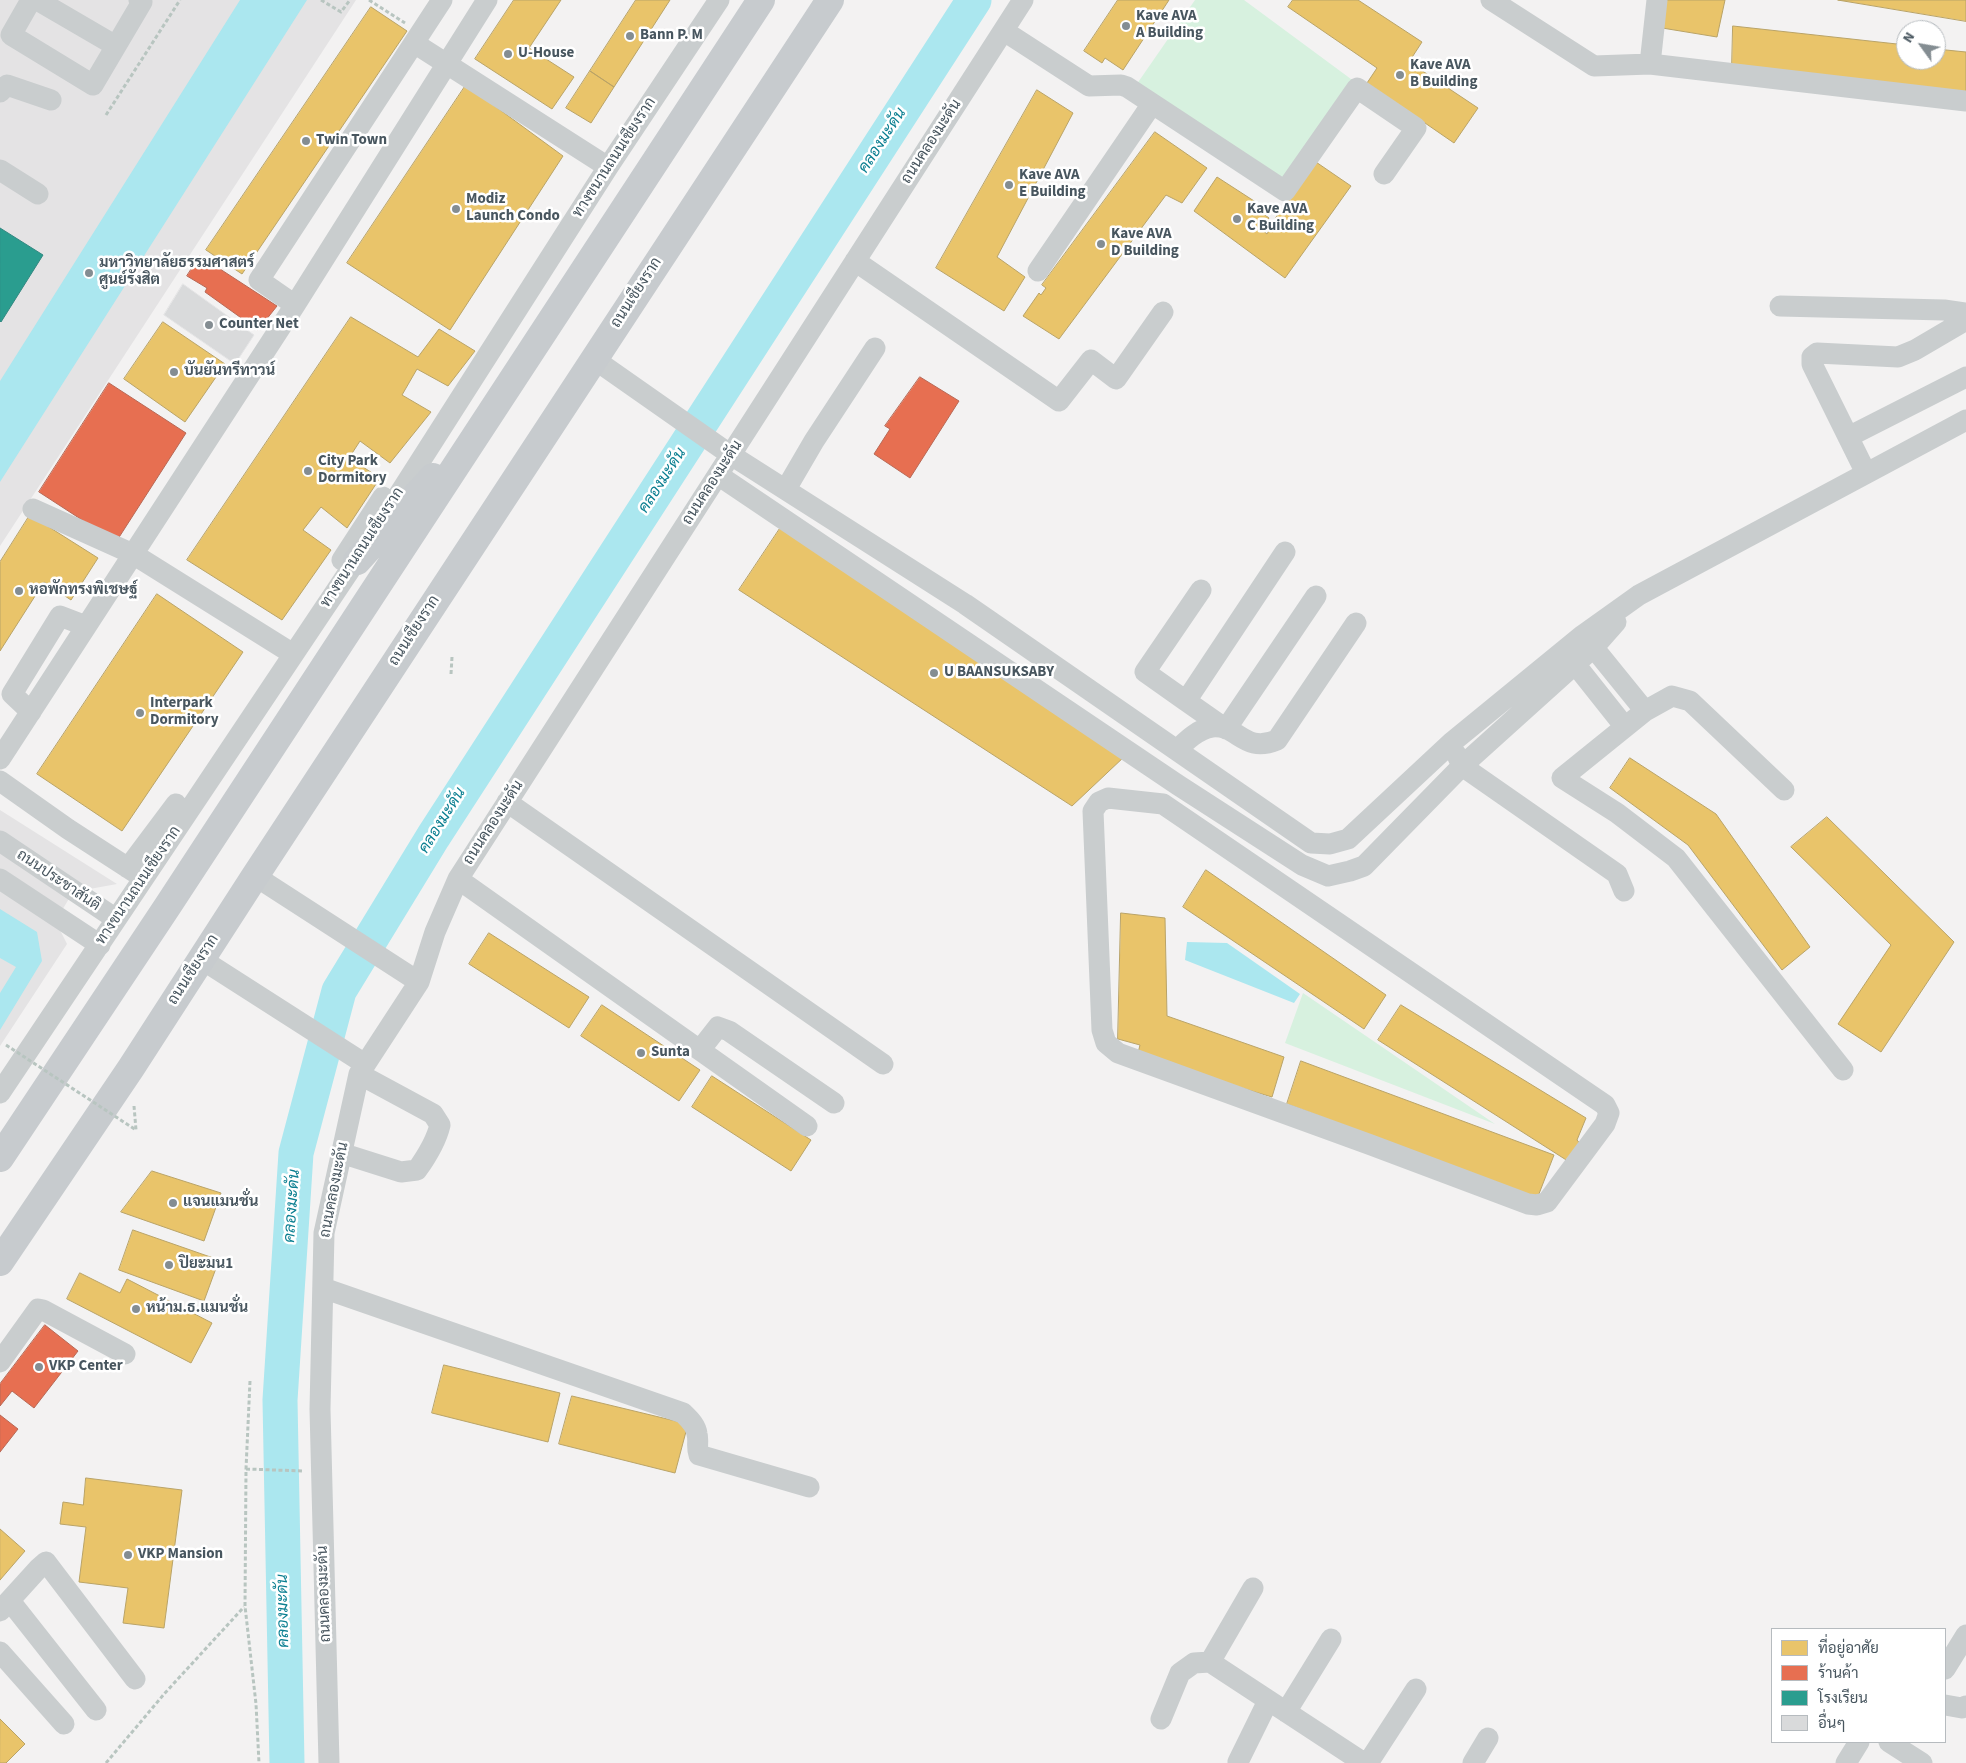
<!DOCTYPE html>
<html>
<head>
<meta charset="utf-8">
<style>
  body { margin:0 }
  #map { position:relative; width:1966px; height:1763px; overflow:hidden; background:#f3f2f2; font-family:"Source Sans 3",Sarabun,sans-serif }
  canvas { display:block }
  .legend { position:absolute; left:1771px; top:1628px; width:175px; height:115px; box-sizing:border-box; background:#fff; border:1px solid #b6bbbf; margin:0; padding:6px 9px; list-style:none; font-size:15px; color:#48565f }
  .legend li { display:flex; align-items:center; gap:10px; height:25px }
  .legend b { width:25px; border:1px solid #b6bbbf }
  .north { position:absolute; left:1896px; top:20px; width:50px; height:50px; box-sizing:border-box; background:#fff; border:1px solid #b6bbbf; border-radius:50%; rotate:302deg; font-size:14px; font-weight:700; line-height:20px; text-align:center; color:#48565f }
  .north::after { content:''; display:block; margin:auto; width:18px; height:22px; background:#848d92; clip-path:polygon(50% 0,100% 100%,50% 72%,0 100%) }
</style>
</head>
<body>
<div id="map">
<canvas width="1966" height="1763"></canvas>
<ul class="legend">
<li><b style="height:14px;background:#e9c46a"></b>ที่อยู่อาศัย</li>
<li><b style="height:14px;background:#e76f51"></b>ร้านค้า</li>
<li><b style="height:14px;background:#2a9d8f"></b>โรงเรียน</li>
<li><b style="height:14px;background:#d9dadb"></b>อื่นๆ</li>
</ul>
<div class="north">N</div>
</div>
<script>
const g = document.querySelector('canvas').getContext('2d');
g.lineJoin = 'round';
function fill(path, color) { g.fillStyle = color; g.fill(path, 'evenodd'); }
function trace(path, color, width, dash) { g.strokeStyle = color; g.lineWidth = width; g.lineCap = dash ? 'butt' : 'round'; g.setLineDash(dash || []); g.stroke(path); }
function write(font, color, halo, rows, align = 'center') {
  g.font = font + ' "Source Sans 3",Sarabun,sans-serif'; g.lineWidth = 5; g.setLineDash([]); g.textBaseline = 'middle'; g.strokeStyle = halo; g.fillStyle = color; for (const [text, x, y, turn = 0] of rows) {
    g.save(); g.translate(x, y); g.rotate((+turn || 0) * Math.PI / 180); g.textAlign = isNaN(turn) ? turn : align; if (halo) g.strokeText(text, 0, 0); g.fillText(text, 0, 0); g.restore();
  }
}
fill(new Path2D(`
  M0,0h356l-356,546z
  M0,810l117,74 -44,8 -15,25v9l9,18 -67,102z`), '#e4e3e4');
fill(new Path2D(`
  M1195,0h49l111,82 -78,112 -145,-103z
  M1303,993l192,131 -210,-81z`), '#d7f1df');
fill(new Path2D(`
  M240,0h67l-307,482v-101z
  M0,909l37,23 5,29 -42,69v-37l16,-26 -16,-9z
  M1187,942l40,1 73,51 -6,9 -109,-43z`), '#abe7ef');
const homes = new Path2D(`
  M514,0h47l-32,48 45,29 -22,32 -77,-50z
  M636,0h34l-56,87 -24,-16z
  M1118,0h51l-46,70 -18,-12 -3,5 -18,-12z
  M1293,0h65l64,42 -13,20 69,46 -24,35 -87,-60 10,-15 -89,-61z
  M1665,0h60l-8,37 -55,-9z
  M1838,0h128v21z
  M371,7l36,24 -165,243 -36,-24z
  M1733,26l173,19v15h30v-11l30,3v44l-234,-29z
  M590,71l24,16 -23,36 -25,-15z
  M466,85l97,71 -113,174 -103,-67z
  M1037,90l36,23 -76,144 28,20 -21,34 -68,-43z
  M1155,132l52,36 -25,35 -16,-8 -107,144 -36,-23 16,-23 2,2 5,-7 -4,-3z
  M1313,160l38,26 -66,92 -91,-67 23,-34 51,33 -3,5 4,3 -8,11 6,5 3,-5 4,2 6,-10 -4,-3z
  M351,317l67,40 21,-28 36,22 -27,35 -31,-17 -15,26 29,17 -41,51 -30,-22 -11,17 31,20 -33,50 -26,-21 -18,23 28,20 -49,70 -95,-60z
  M163,322l62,42 -40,58 -61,-43z
  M30,515l68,43 -27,42 -27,-18 -44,69v-89z
  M783,524l342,232 -53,50 -333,-216z
  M157,594l86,58 -121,179 -85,-57z
  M1630,758l86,56 94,133 -28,23 -94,-125 -78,-57z
  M1827,817l127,125 -73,110 -43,-28 53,-79 -100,-98z
  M1206,870l180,125 -22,34 -181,-122z
  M1121,913l44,5 2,98 117,41 -12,40 -135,-40 3,-12 -22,-6z
  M489,933l100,64 -20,31 -100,-64z
  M602,1005l98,65 -21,31 -98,-65z
  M1401,1005l185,113 -9,22 6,7 -12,16 -193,-123z
  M1301,1061l253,94 -17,44 -250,-95z
  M712,1076l99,64 -20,31 -99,-64z
  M152,1171l69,22 -17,48 -83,-29z
  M133,1230l86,30 -15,41 -85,-31z
  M80,1273l40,20 7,-14 85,44 -21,40 -124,-64z
  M444,1365l116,28 -12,49 -116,-29z
  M572,1396l116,28 -13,49 -116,-29z
  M86,1478l96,12 -18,138 -41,-5 5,-35 -49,-6 7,-55 -26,-3 3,-22 20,3z
  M0,1529l25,22 -25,29z
  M0,1719l25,25 -19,19h-6z`);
fill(homes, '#e9c46a');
trace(homes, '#b9a367', 1);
const shops = new Path2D(`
  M200,256l77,50 -19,24 -53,-38 2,-4 -20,-12z
  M920,377l39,24 -49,77 -36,-24 16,-25 -5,-3z
  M109,383l77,50 -70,109 -77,-50z
  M45,1325l33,26 -44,57 -22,-17 -12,15v-22z
  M0,1415l18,14 -18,23z`);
fill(shops, '#e76f51');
trace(shops, '#b76855', 1);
const schools = new Path2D(`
  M0,228l43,27 -42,67 -1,-1z`);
fill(schools, '#2a9d8f');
trace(schools, '#338881', 1);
trace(new Path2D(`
  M287,1763l-7,-363 16,-247 43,-162 94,-154 541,-837`), '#abe7ef', 35);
const building = new Path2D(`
  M183,284l71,51 -19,29 -71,-49z`);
fill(building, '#d9dadb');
trace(building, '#e4e4e5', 1);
trace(new Path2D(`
  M321,0l20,12 9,-12
  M369,0l36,23
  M106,115l74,-115
  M451,674l1,-17
  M134,1106l2,24
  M250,1381l-4,88 -1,137 11,98 3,59
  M246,1469l57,2
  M106,1763l59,-70 79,-86`), '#b8c5c0', 3, [4, 2.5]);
trace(new Path2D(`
  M31,0l-20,35 82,50 49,-83 -3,-2
  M37,0l79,46
  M1491,0l103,66 56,-2 316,37
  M1004,31l85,55 32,-1 6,2 158,104 72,-103 59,40 -32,46
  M414,43l194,124
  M1650,64l7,-64
  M0,92l7,-7 44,15
  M0,170l38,24
  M855,261l204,140 32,-41 25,19 47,-67
  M1038,271l114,-167
  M295,305l-36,-25 183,-280
  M1780,306l164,4 22,3
  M594,359l137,96 234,149 346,239 19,1 18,-5 103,-96 132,-108 56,-40 327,-175
  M1848,437l118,-60
  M1866,473l-54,-109v-7l5,-4 81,4 17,-7 51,-30
  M718,475l460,310 124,80 26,11 22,-5 14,-5 98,-100 132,-119 22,-25
  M786,489l28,-48 61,-93
  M33,509l100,45 160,100
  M382,521l226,-354 111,-167
  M1285,552l-99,149 40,28 90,-133
  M342,560l41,-63
  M1585,637l60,74
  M1569,651l6,13 50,63
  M1186,701l-41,-29 56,-82
  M31,712l-19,-18 48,-78 26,10
  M1177,750c9,-9 21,-21 35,-23 26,-3 31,27 65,13l79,-117
  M1457,755l5,11 155,108 7,17
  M0,759l295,-454 192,-305
  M0,781l68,48 71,46
  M1784,790l-94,-89 -18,-5 -27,15 -83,67 55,35 59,45 167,212
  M1108,798l55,6 442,301 4,8 -4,11 -58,78 -10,3 -9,-1 -157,-59 -253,-92 -12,-10 -4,-13 -9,-219 6,-9z
  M507,802l376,262
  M0,841l116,78
  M128,868l48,-64
  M255,876l164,106
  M0,879l100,66
  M458,879l349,247
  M201,959l164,105
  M700,1050l18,-23 11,4 105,72
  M0,1093l364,-544
  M341,1153l60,19 16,-2c10,-14 19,-28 23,-45l-7,-11 -74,-40
  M323,1288l360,125c6,6 13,12 14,21 2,7 -1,13 2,21l110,32
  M0,1362l38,-53 5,1 82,44
  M10,1601l86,109
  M0,1611l38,-42 8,-7 89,117
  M0,1652l64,72
  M1210,1662l43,-74
  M1945,1669l21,-34
  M1945,1705l17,3 4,-2
  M1286,1712l45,-73
  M1161,1719l19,-46 14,-10 16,-1 154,101
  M1889,1742l33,21
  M1238,1762l30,-61
  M329,1763l-9,-354 4,-176 35,-159 60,-92 16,-50 23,-53 565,-879
  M1368,1763l48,-74
  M1473,1763l15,-25
  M1846,1763l13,-21`), '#c9cdce', 21);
trace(new Path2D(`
  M357,561l76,-84
  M0,1158l167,-251 594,-907
  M0,1262l131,-194 124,-192 575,-876`), '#c7cbce', 28);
trace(new Path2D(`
  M6,1045l130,85`), '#b8c5c0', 3, [4, 2.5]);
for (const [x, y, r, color] of [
  [1126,26,5,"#848d92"],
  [630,36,5,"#848d92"],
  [508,54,5,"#848d92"],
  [1400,75,5,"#848d92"],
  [306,141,5,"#848d92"],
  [1009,185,5,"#848d92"],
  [456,209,5,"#848d92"],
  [1237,219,5,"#848d92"],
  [1101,244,5,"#848d92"],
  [89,273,5,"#848d92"],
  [209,325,5,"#848d92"],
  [174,372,5,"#848d92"],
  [308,471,5,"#848d92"],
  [19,591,5,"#848d92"],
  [934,673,5,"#848d92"],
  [140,713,5,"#848d92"],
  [641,1053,5,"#848d92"],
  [173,1203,5,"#848d92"],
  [169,1265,5,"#848d92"],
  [136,1309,5,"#848d92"],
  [39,1367,5,"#848d92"],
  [128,1555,5,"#848d92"]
]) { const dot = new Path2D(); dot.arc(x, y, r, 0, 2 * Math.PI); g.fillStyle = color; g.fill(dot); trace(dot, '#fff', 2); }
write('bold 15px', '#48565f', '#fff', [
  ["Kave AVA",1136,17],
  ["A Building",1136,34],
  ["Bann P. M",640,36],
  ["U-House",518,54],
  ["Kave AVA",1410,66],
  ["B Building",1410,83],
  ["Twin Town",316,141],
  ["Kave AVA",1019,176],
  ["E Building",1019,193],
  ["Modiz",466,200],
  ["Launch Condo",466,217],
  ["Kave AVA",1247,210],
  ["C Building",1247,227],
  ["Kave AVA",1111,235],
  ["D Building",1111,252],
  ["มหาวิทยาลัยธรรมศาสตร์",99,264],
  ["ศูนย์รังสิต",99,281],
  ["Counter Net",219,325],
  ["บันยันทรีทาวน์",184,372],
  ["City Park",318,462],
  ["Dormitory",318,479],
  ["หอพักทรงพิเชษฐ์",29,591],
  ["U BAANSUKSABY",944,673],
  ["Interpark",150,704],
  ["Dormitory",150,721],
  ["Sunta",651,1053],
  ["แจนแมนชั่น",183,1203],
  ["ปิยะมน1",179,1265],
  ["หน้าม.ธ.แมนชั่น",146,1309],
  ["VKP Center",49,1367],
  ["VKP Mansion",138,1555]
], 'left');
write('15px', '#48565f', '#fff', [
  ["ถนนคลองมะดัน",932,142,-57],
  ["ทางขนานถนนเชียงราก",615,158,-57],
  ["ถนนเชียงราก",637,293,-57],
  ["ถนนคลองมะดัน",713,483,-57],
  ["ทางขนานถนนเชียงราก",363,548,-57],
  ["ถนนเชียงราก",415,631,-57],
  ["ถนนคลองมะดัน",494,823,-57],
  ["ถนนประชาสันติ",58,881,34],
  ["ทางขนานถนนเชียงราก",139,886,-56],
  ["ถนนเชียงราก",194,970,-57],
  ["ถนนคลองมะดัน",335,1190,-79],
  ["ถนนคลองมะดัน",325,1594,-92]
]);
write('italic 16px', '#0b7f91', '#fff', [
  ["คลองมะดัน",883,141,-57],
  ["คลองมะดัน",663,481,-57],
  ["คลองมะดัน",443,821,-58],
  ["คลองมะดัน",293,1206,-86],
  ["คลองมะดัน",284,1611,-91]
]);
</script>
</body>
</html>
